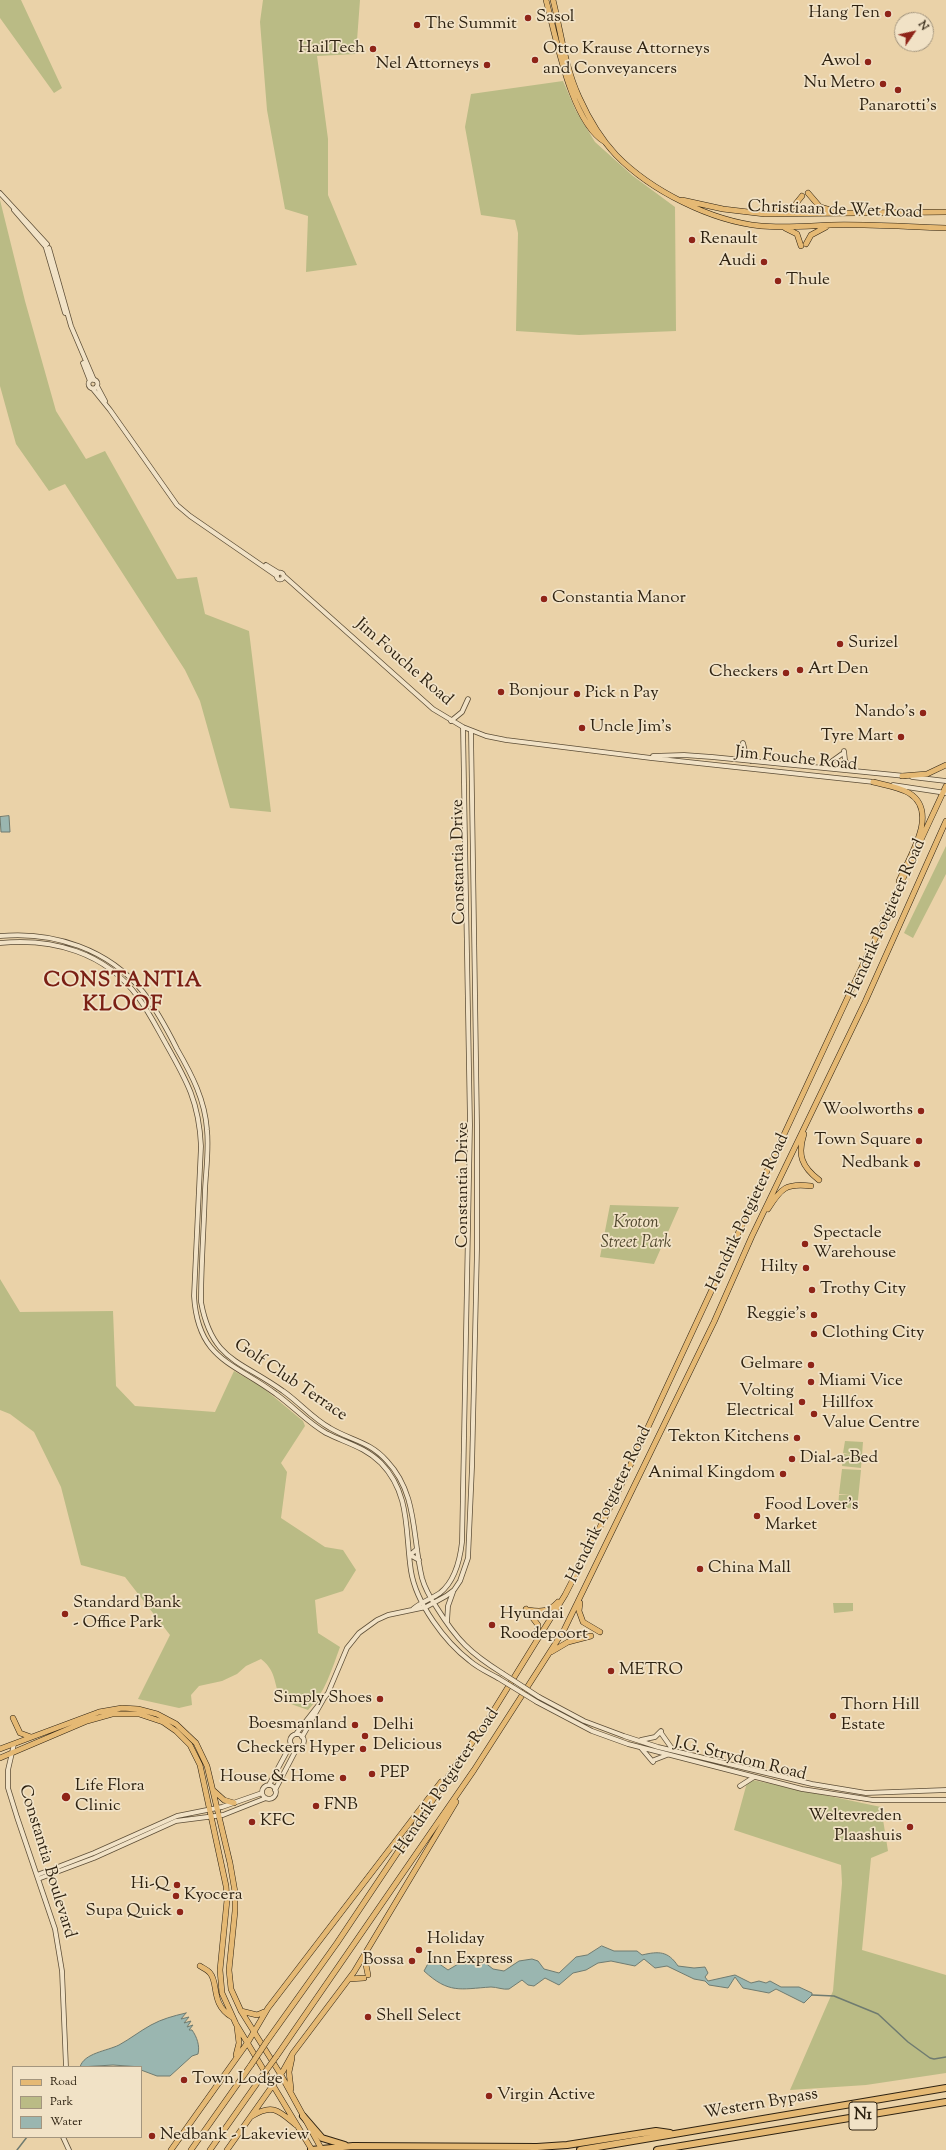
<!DOCTYPE html>
<html>
<head>
<meta charset="utf-8">
<style>
  body { margin:0 }
  #map { position:relative; width:946px; height:2150px; overflow:hidden; background:#ead2a8; font-family:"Sorts Mill Goudy",serif }
  canvas { display:block }
  .legend { position:absolute; left:12px; top:2066px; width:130px; height:72px; box-sizing:border-box; background:#f1e2c6; border:1px solid #a3957e; margin:0; padding:5px 7px; list-style:none; font-size:12px; color:#2e2211 }
  .legend li { display:flex; align-items:center; gap:8px; height:20px }
  .legend b { width:20px; border:1px solid #a3957e }
  .north { position:absolute; left:894px; top:12px; width:40px; height:40px; box-sizing:border-box; background:#f1e2c6; border:1px solid #a3957e; border-radius:50%; rotate:56deg; font-size:11px; font-weight:700; line-height:16px; text-align:center; color:#2e2211 }
  .north::after { content:''; display:block; margin:auto; width:14px; height:18px; background:#8f2418; clip-path:polygon(50% 0,100% 100%,50% 72%,0 100%) }
</style>
</head>
<body>
<div id="map">
<canvas width="946" height="2150"></canvas>
<ul class="legend">
<li><b style="height:5px;background:#e5b974"></b>Road</li>
<li><b style="height:11px;background:#babb85"></b>Park</li>
<li><b style="height:11px;background:#9ab6b0"></b>Water</li>
</ul>
<div class="north">N</div>
</div>
<script>
const g = document.querySelector('canvas').getContext('2d');
g.lineJoin = 'round';
function fill(path, color) { g.fillStyle = color; g.fill(path, 'evenodd'); }
function trace(path, color, width, dash) { g.strokeStyle = color; g.lineWidth = width; g.lineCap = dash ? 'butt' : 'round'; g.setLineDash(dash || []); g.stroke(path); }
function write(font, color, halo, rows, align = 'center') {
  g.font = font + ' "Sorts Mill Goudy",serif'; g.lineWidth = 3.5; g.setLineDash([]); g.textBaseline = 'middle'; g.strokeStyle = halo; g.fillStyle = color; for (const [text, x, y, turn = 0] of rows) {
    g.save(); g.translate(x, y); g.rotate((+turn || 0) * Math.PI / 180); g.textAlign = isNaN(turn) ? turn : align; if (halo) g.strokeText(text, 0, 0); g.fillText(text, 0, 0); g.restore();
  }
}
fill(new Path2D(`
  M0,0h21l41,88 -8,5 -54,-75z
  M263,0h97l-4,54 -39,2 11,83v56l29,70 -51,7 2,-56 -23,-7 -18,-99 -7,-88z
  M563,81l13,30 19,31 38,34 42,31 1,124 -97,4 -63,-4 2,-98 -3,-13 -34,-5 -16,-88 6,-33z
  M0,200l25,101 31,110 30,48 19,-8 72,128 20,-2 8,37 44,17 22,181 -41,-4 -30,-107 -15,-31 -120,-186 -16,7 -33,-47 -16,-58z
  M946,846v28l-33,64 -9,-5z
  M610,1205l69,2 -25,57 -54,-7z
  M0,1279l20,33 93,-1 3,75 19,20 80,6 19,-41 28,16 41,34 2,5 -24,37 6,9 -6,46 44,29 18,3 13,20 -13,21 -28,9 3,33 22,14c-8,22 -15,46 -32,63 -7,-3 -16,-5 -23,-9 -13,-8 -5,-28 -24,-42l-15,7 -9,8 -15,7 -23,5 -8,9 1,10 -13,3 -41,-9 32,-64 -45,-58 -44,-12 -20,-78 -27,-55 -24,-18 -10,-4z
  M845,1441l18,1 -2,26 -19,-2 2,-12 11,1 -12,-2z
  M842,1469l19,1 -4,39 -19,-2 1,-12h11l-11,-1z
  M833,1603h20v8l-19,2z
  M748,1779l133,28 7,44 -17,7 -9,92 84,25v98l-80,12 -76,5 43,-99 9,-108 -1,-18 -107,-35z`), '#babb85');
const water = new Path2D(`
  M9,816l1,16h-9l-1,-15z
  M602,1946l12,5h23l5,4c17,-4 26,-4 36,11l16,2 11,-1 3,6 -3,4 3,4 27,-6 16,8 8,-2 7,2 4,-2 11,6h18l13,6v2l-8,8 -28,-14 -7,4 -26,-5 -8,-11 -7,11 -19,-3 -4,-4 -11,-2 -27,-13 -12,2 -11,-9 -9,7 -24,-5 -13,2 -12,7 -13,3 -14,12 -14,-7 -11,8 -6,-1 -6,-5 -13,9c-6,1 -12,-2 -18,-2 -31,2 -42,7 -67,-16l7,-13 17,12 22,-13h8l15,12 11,2 15,-10 13,-2 6,2 6,8 15,4 17,-16 11,-2z
  M186,2013l-5,6 8,-2 -5,6 7,-2 -4,6 6,-2 -4,5h3c5,7 8,16 6,24l-6,2 -22,20h-13l-16,-6v-3l-28,-2 -33,2c4,-14 27,-16 39,-22 11,-6 21,-14 32,-20 11,-6 22,-9 35,-12z`);
fill(water, '#9ab6b0');
trace(water, '#6f7b70', 1);
trace(new Path2D(`
  M812,1995l22,1 44,18 30,28 22,16 4,1 12,-2
  M17,2150l10,-13`), '#6f7b70', 1.5);
const minor = new Path2D(`
  M0,193l47,51
  M14,210l31,36
  M46,248l19,65
  M49,248l22,78 23,54
  M83,363l7,18
  M88.5 384a4.5 4.5 0 1 1 9 0a4.5 4.5 0 1 1-9 0Z
  M97,386l8,15
  M93,389l17,21 67,95 13,11 87,60
  M266,565l13,8
  M276.5 576a3.5 3.5 0 1 1 7 0a3.5 3.5 0 1 1-7 0Z
  M284,576l149,133 30,18 23,9 20,4 145,18 223,24
  M451,721l11,-9 6,-13
  M743,743l2,8 6,10
  M844,751l1,9 5,10
  M653,756l31,-1 28,2 193,19
  M824,767l18,-13
  M912,777l34,4
  M893,785l53,8
  M0,936c53,-5 109,13 143,56 13,17 24,37 34,57 15,26 28,51 30,81 2,20 -1,40 -2,60 -1,37 -4,75 -4,112 11,59 39,58 82,89 16,11 30,28 47,37 22,13 39,13 57,33 31,33 25,76 35,117 3,11 9,21 15,30 20,32 33,45 65,65
  M0,943c53,-5 105,9 138,54 11,15 19,31 28,47 21,37 33,58 35,102l-7,150c4,64 39,66 82,98 17,12 32,29 50,39 20,10 39,14 55,30 30,31 24,70 30,108 5,32 34,71 59,90 8,7 19,12 28,17
  M417,1549l-7,6 9,5
  M413,1609c8,-7 18,-10 27,-16 15,-12 20,-33 22,-51l8,-417 -7,-398
  M447,1622l1,-16 5,-14
  M539,1697l45,24 40,15 34,11 154,37 54,9 80,-3
  M537,1702l55,29 36,13 174,45 71,11h73
  M661,1733l12,17
  M296,1734l32,-41 19,-45 12,-15 18,-13 11,-5 38,-8 20,-11 8,-6 6,-9 8,-23 4,-91 5,-218v-124l-6,-394
  M290 1741a7 7 0 1 1 14 0a7 7 0 1 1-14 0Z
  M302,1737l21,-37
  M641,1740l14,-3 6,-6
  M14,1744l-6,26v18l9,29 38,112 7,42 4,96
  M642,1749l11,13
  M654,1760l13,-5
  M269,1785l22,-41
  M262 1792a7 7 0 1 1 14 0a7 7 0 1 1-14 0Z
  M740,1786l14,-9
  M275,1790l22,-42
  M37,1875l57,-22 83,-37 45,-9 40,-14
  M38,1879l56,-21 82,-37 47,-6 43,-17
  M63,2137l6,13`);
const major = new Path2D(`
  M546,0c10,37 25,122 59,142
  M553,0c8,32 12,67 26,97 9,20 22,42 37,58 35,36 95,66 145,71 23,2 46,0 70,-1 38,-1 77,2 115,3
  M808,193l12,14 14,4
  M682,200l41,9 42,5 181,-2
  M772,212l22,-6 8,-10
  M785,228l12,6 4,12
  M806,244l5,-9 15,-8
  M902,776l25,-2 19,-9
  M873,782c12,3 26,5 36,11 31,19 0,64 -10,88
  M804,1134c-7,21 -2,33 15,46
  M768,1209c13,-21 18,-26 43,-23
  M580,1603l-1,8 4,11 17,10
  M526,1609l12,16 -1,13
  M528,1610c13,2 21,2 30,-8
  M551,1652l17,-10 23,-6
  M13,1718l7,15 11,4
  M0,1749l99,-37 23,-4 16,1 19,5 19,10 20,19 11,23 23,97 5,29v19l-6,59 2,19 10,22 40,64 41,75
  M0,1758l87,-37 25,-7h27l24,8 13,9 14,14 10,20 26,121 1,14 -7,70 2,23 14,31 76,126
  M214,1791l10,9 10,3
  M364,1955l4,20
  M200,1966c3,2 8,4 10,7 9,10 0,31 22,44
  M349,1979l15,-1
  M241,2011l16,4 7,-3
  M267,2041l70,-98 119,-178 28,-39 81,-131 51,-99 330,-710
  M236,2055l3,-12 -2,-16
  M276,2057l198,-287 90,-140 150,-308 38,-86 113,-234 81,-181
  M291,2089l-2,-17 3,-14
  M252,2116c21,-13 27,-5 44,9
  M171,2150l77,-108 20,-34 173,-226
  M191,2150l60,-85
  M210,2150l50,-71
  M227,2150l56,-79 10,-18 61,-81 102,-170`);
const highway = new Path2D(`
  M303,2116l19,22 23,7
  M311,2150l42,-4 184,1 30,-2 89,-14 14,2
  M580,2150l366,-62
  M657,2150l289,-48`);
trace(minor, '#5d4e37', 5.5);
trace(major, '#2e2211', 6);
trace(highway, '#2e2211', 8);
trace(minor, '#f1e2c6', 4);
trace(major, '#e5b974', 5);
trace(highway, '#e5b974', 6);
const minorBridge = new Path2D(`
  M502,1673l37,24
  M498,1678l39,24`);
const majorBridge = new Path2D(`
  M251,2065l16,-24
  M260,2079l16,-22`);
trace(minorBridge, '#5d4e37', 5.5, []);
trace(majorBridge, '#2e2211', 6, []);
trace(minorBridge, '#f1e2c6', 4);
trace(majorBridge, '#e5b974', 5);
for (const [x, y, r, color] of [
  [888,14,4,"#8f2418"],
  [528,18,4,"#8f2418"],
  [417,25,4,"#8f2418"],
  [373,49,4,"#8f2418"],
  [535,60,4,"#8f2418"],
  [868,62,4,"#8f2418"],
  [487,65,4,"#8f2418"],
  [883,84,4,"#8f2418"],
  [898,90,4,"#8f2418"],
  [692,240,4,"#8f2418"],
  [764,262,4,"#8f2418"],
  [778,281,4,"#8f2418"],
  [544,599,4,"#8f2418"],
  [840,644,4,"#8f2418"],
  [800,670,4,"#8f2418"],
  [786,673,4,"#8f2418"],
  [501,692,4,"#8f2418"],
  [577,694,4,"#8f2418"],
  [923,713,4,"#8f2418"],
  [582,728,4,"#8f2418"],
  [901,737,4,"#8f2418"],
  [921,1111,4,"#8f2418"],
  [919,1141,4,"#8f2418"],
  [917,1164,4,"#8f2418"],
  [805,1244,4,"#8f2418"],
  [806,1268,4,"#8f2418"],
  [812,1290,4,"#8f2418"],
  [814,1315,4,"#8f2418"],
  [814,1334,4,"#8f2418"],
  [811,1365,4,"#8f2418"],
  [811,1382,4,"#8f2418"],
  [802,1402,4,"#8f2418"],
  [814,1414,4,"#8f2418"],
  [797,1438,4,"#8f2418"],
  [792,1459,4,"#8f2418"],
  [783,1474,4,"#8f2418"],
  [757,1516,4,"#8f2418"],
  [700,1569,4,"#8f2418"],
  [65,1614,4,"#8f2418"],
  [492,1625,4,"#8f2418"],
  [611,1671,4,"#8f2418"],
  [380,1699,4,"#8f2418"],
  [833,1716,4,"#8f2418"],
  [355,1725,4,"#8f2418"],
  [365,1736,4,"#8f2418"],
  [363,1749,4,"#8f2418"],
  [372,1774,4,"#8f2418"],
  [343,1778,4,"#8f2418"],
  [66,1797,5,"#8f2418"],
  [316,1806,4,"#8f2418"],
  [252,1822,4,"#8f2418"],
  [910,1827,4,"#8f2418"],
  [177,1885,4,"#8f2418"],
  [176,1896,4,"#8f2418"],
  [180,1912,4,"#8f2418"],
  [419,1950,4,"#8f2418"],
  [412,1961,4,"#8f2418"],
  [368,2017,4,"#8f2418"],
  [184,2080,4,"#8f2418"],
  [489,2096,4,"#8f2418"],
  [152,2136,4,"#8f2418"]
]) { const dot = new Path2D(); dot.arc(x, y, r, 0, 2 * Math.PI); g.fillStyle = color; g.fill(dot); trace(dot, '#f1e2c6', 1.5); }
for (const [x, y, w] of [
  [863,2116,28]
]) { const box = new Path2D(); box.roundRect(x - w / 2, y - 14, w, 28, 3); g.fillStyle = '#f1e2c6'; g.fill(box); trace(box, '#2e2211', 1); }
write('bold 16px', '#2e2211', null, [
  ["N1",863,2116]
]);
write('17px', '#2e2211', '#f1e2c6', [
  ["Hang Ten",880,14,"right"],
  ["Sasol",536,18],
  ["The Summit",425,25],
  ["HailTech",365,49,"right"],
  ["Otto Krause Attorneys",543,50],
  ["and Conveyancers",543,70],
  ["Awol",860,62,"right"],
  ["Nel Attorneys",479,65,"right"],
  ["Nu Metro",875,84,"right"],
  ["Panarotti's",898,107,"center"],
  ["Renault",700,240],
  ["Audi",756,262,"right"],
  ["Thule",786,281],
  ["Constantia Manor",552,599],
  ["Surizel",848,644],
  ["Art Den",808,670],
  ["Checkers",778,673,"right"],
  ["Bonjour",509,692],
  ["Pick n Pay",585,694],
  ["Nando's",915,713,"right"],
  ["Uncle Jim's",590,728],
  ["Tyre Mart",893,737,"right"],
  ["Woolworths",913,1111,"right"],
  ["Town Square",911,1141,"right"],
  ["Nedbank",909,1164,"right"],
  ["Spectacle",813,1234],
  ["Warehouse",813,1254],
  ["Hilty",798,1268,"right"],
  ["Trothy City",820,1290],
  ["Reggie's",806,1315,"right"],
  ["Clothing City",822,1334],
  ["Gelmare",803,1365,"right"],
  ["Miami Vice",819,1382],
  ["Volting",794,1392,"right"],
  ["Electrical",794,1412,"right"],
  ["Hillfox",822,1404],
  ["Value Centre",822,1424],
  ["Tekton Kitchens",789,1438,"right"],
  ["Dial-a-Bed",800,1459],
  ["Animal Kingdom",775,1474,"right"],
  ["Food Lover's",765,1506],
  ["Market",765,1526],
  ["China Mall",708,1569],
  ["Standard Bank",73,1604],
  ["- Office Park",73,1624],
  ["Hyundai",500,1615],
  ["Roodepoort",500,1635],
  ["METRO",619,1671],
  ["Simply Shoes",372,1699,"right"],
  ["Thorn Hill",841,1706],
  ["Estate",841,1726],
  ["Boesmanland",347,1725,"right"],
  ["Delhi",373,1726],
  ["Delicious",373,1746],
  ["Checkers Hyper",355,1749,"right"],
  ["PEP",380,1774],
  ["House & Home",335,1778,"right"],
  ["Life Flora",75,1787],
  ["Clinic",75,1807],
  ["FNB",324,1806],
  ["Weltevreden",902,1817,"right"],
  ["Plaashuis",902,1837,"right"],
  ["KFC",260,1822],
  ["Hi-Q",169,1885,"right"],
  ["Kyocera",184,1896],
  ["Supa Quick",172,1912,"right"],
  ["Holiday",427,1940],
  ["Inn Express",427,1960],
  ["Bossa",404,1961,"right"],
  ["Shell Select",376,2017],
  ["Town Lodge",192,2080],
  ["Virgin Active",497,2096],
  ["Nedbank - Lakeview",160,2136]
], 'left');
write('17px', '#2e2211', '#f1e2c6', [
  ["Christiaan de Wet Road",835,211,2],
  ["Jim Fouche Road",403,663,41],
  ["Jim Fouche Road",796,760,6],
  ["Constantia Drive",460,862,-91],
  ["Hendrik Potgieter Road",887,919,-66],
  ["Constantia Drive",464,1185,-90],
  ["Hendrik Potgieter Road",749,1213,-65],
  ["Golf Club Terrace",290,1381,34],
  ["Hendrik Potgieter Road",610,1505,-64],
  ["J.G. Strydom Road",740,1760,14],
  ["Hendrik Potgieter Road",448,1782,-56],
  ["Constantia Boulevard",46,1862,73],
  ["Western Bypass",761,2105,-10]
]);
write('italic 17px', '#51482e', '#f1e2c6', [
  ["Kroton",636,1224],
  ["Street Park",636,1244]
]);
g.letterSpacing = '1px';
write('bold 21px', '#7a1f14', '#f1e2c6', [
  ["CONSTANTIA",123,982],
  ["KLOOF",123,1006]
]);
g.letterSpacing = '0px';
</script>
</body>
</html>
